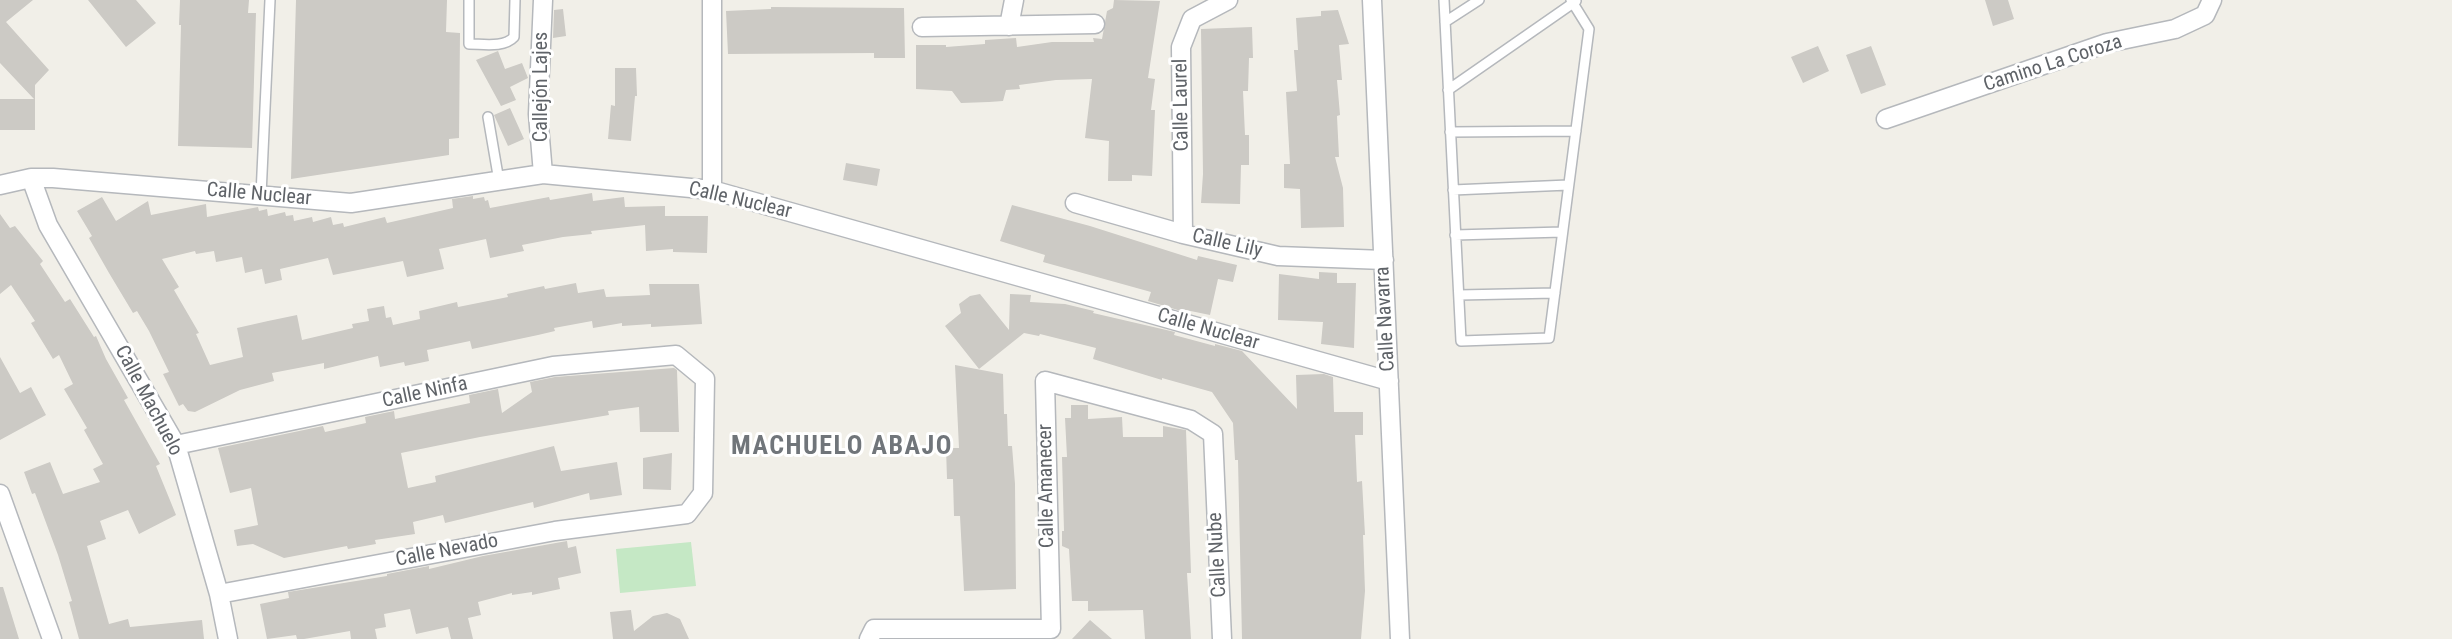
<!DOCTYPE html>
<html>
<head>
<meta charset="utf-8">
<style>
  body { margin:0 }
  canvas { display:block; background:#f1efe8 }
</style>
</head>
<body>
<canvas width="2452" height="639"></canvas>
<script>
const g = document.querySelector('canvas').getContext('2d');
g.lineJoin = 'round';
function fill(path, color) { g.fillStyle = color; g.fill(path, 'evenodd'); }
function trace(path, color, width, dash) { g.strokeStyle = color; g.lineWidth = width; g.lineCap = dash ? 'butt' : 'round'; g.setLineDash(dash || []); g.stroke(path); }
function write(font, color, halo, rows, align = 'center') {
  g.font = font + ' "Roboto Condensed",sans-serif'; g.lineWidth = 6; g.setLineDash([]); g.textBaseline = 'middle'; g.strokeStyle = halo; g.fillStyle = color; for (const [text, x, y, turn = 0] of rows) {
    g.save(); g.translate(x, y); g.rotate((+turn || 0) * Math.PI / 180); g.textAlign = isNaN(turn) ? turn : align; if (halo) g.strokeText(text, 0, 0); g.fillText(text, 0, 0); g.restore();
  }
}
fill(new Path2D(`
  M691,542l5,44 -76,7 -4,-44z`), '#c5e8c5');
fill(new Path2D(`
  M0,0h33l-27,22 43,48 -14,15v45h-35v-31h34l-34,-36z
  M88,0h48l20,23 -30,24z
  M180,0h69l-1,13h8l-4,135 -74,-2 3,-121h-2z
  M296,0h151l-1,32 14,1 -1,105 -10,1v16l-158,24z
  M1114,0l46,1 -12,77 7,1 -4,31h4l-3,66 -20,-1v6h-24l1,-40 -24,-3 7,-59 -36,1 -37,5 1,4 -14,1 -3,11 -14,1 -28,1 -9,-12 -36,-2v-44h30v2l39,-3v-4l31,-2 1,9 35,-5h42l-1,-4 9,1 5,-28 6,-3z
  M1985,0h23l6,19 -21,7z
  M771,7l133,1 1,50h-31v-5l-146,1 -2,-43 45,-2z
  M563,9l3,27 -13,2 1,-28z
  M1338,10l11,34 -10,1 3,35h-5l3,35 -3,1 2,41h-4l8,31 1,39 -43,1 -1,-39 -16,-1v-24h6l-4,-72 11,-1 -3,-41h4l-2,-32 25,-2v-5z
  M1252,27l1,31h-4l-1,33h-5l2,44h4v30h-8l-1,39 -39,-1 2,-29 -2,-145z
  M1818,46l11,25 -26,12 -12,-26z
  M1871,46l15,39 -25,9 -15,-39z
  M498,51l7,18 17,-6 6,15 -18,9 6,13 -15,6 -25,-46z
  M615,68h21l1,28h-2l-4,45 -23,-2 3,-34 4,1z
  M510,108l14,31 -16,7 -14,-31z
  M846,163l34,6 -3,17 -34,-6z
  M592,193l1,8 31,-4 1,10 40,-1v10h43l-1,37 -34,-1v-3l-27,2 -1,-26 -54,6 1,3 -29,3 -41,8 2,6 -34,7 -4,-19 -47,10 5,20 -37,8 -4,-16 -70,14 -5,-17 -48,11 2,11 -17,4 -3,-15 -17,4 -3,-16 -26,5 -2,-11 -18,3 -1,-3 -33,8 17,28 -5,3 25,43 -3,1 14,31 33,-8 -6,-29 31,-7 29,-6 5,25 51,-12 -1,-4 17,-3 -2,-12 17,-3 2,12 5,-1 2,8 27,-6 -1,-8 38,-9 1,5 50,-10 -1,-3 37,-8 1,3 31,-6 2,10 26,-4 2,8 44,-2 -1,-11h50l3,40 -51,3v-3l-29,2v-3l-29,5 -1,-7 -38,7 1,3 -17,4 -66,14 -2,-8 -43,9 2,11 -24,5 -1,-4 -24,5 -2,-11 -54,13v-6l-10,2 -42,8 2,8 -34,9 -45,22 -7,-1 -5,-7 -4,2 -16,-32 6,-2 -20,-41 -12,-20 -4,2 -24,-40 -20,-35 3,-2 -15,-25 25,-14 14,24 32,-20 3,14 55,-11 1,13 51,-10 1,4 8,-2 1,7 17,-4 1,4 7,-1 1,6 18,-4 1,5 18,-5 2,8 10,-2 1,4 41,-10 2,6 66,-15 -1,-9 21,-3v3l11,-2 1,4 3,-1 2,8 59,-11 1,3z
  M1012,205l78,21 107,34 1,-4 39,9 -4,17 -15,-3 -8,36 -29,-6v2l-33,-10 3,-9 -108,-30 2,-7 -45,-14z
  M0,214l10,14 5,-2 28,35 -3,3 25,38 5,-3 24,38 2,-1 10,23 22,39 -4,2 36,64 -4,2 20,49 -37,19 -11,-24 -28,11 6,18 -19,7 22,78 19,-5 2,8 72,-7 2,19h-125l-10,-37 3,-1 -14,-46 -23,-62 -3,1 -8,-22 26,-10 13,32 37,-12 -7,-13 10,-5 -19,-34 3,-2 -23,-39 9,-5 -14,-29 -6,4 -22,-36 4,-2 -24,-36 -11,9z
  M1319,272l18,1v10h19l-2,65 -33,-4 2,-22 -45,-2 1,-46 40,5z
  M980,294l29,36 1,-36 21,1 -1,7 35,2 29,7 -1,2 82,19 -1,3 41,11v-2l27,7 55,58 -1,-34 28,-1 9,3 1,35h29v23h-8l2,47 5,-1 3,54h-2l2,56 -4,48h-119l-4,-179h-3l-2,-37 -21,-31 -50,-14v2l-69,-21 3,-11 -56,-14 -1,2 -15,-3 -45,36 -34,-43 16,-13 -2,-9 11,-8z
  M0,357l20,36 11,-6 15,28 -46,25z
  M955,365l48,9 1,40h3l1,32h4l3,38 1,105 -52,2 -4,-75h-6l-1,-37h-6l-1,-31h13z
  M674,368l3,2 2,62h-39l-1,-25 -31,4 1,4 -129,22 -79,16 7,35 28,-6 -1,-6 119,-30 7,25 56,-9 5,33 -32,5 -1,-7 -55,15 -1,-6 -88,21 -2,-8 -30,7 2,12 -40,6 1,4 -28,5 -1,-3 -63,12 -31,-14 -16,2 -3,-16 24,-5 -7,-37 -21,5 -12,-45 105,-22 2,6 41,-9 -1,-6 29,-6 1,8 75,-16 -1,-8 29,-6 4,24 30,-21 -2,-10 25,-5z
  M1071,405h17v14l34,-2 1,20h40v-11l23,4 5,143h-4l4,66h-46l-2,-29 -55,1v-10h-16l-3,-52 -7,-3v-15h2l-2,-74h5l-2,-39h6z
  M672,453l-1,37 -28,-1v-31z
  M567,541l1,7 8,-2 5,27 -23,5 2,11 -28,6v-3l-20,3v-2l-34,9 3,13 -13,3 5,21h-22l-3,-12 -32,7 -6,-25 -26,5 2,13 -11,2 2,10h-26l-1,-8 -46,8h-7l-1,-4 -29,4 -7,-35 29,-6 -1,-6 99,-16v-2l42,-8v3l54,-13z
  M0,587h3l16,52h-19z
  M631,610l3,21 19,-15 14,-3 13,6 9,20h-76l-3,-27z
  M1090,620l22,19h-40z`), '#cccac5');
const service = new Path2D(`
  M469,0v44c14,0 35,4 45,-7l1,-37
  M1444,0l17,341 88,-3 40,-309 -18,-29
  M1445,22l34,-22
  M1448,90l128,-89
  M488,117l11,64
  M1450,132l126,-1
  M1453,190l115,-5
  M261,195l9,-195
  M1455,235l107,-3
  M1459,295l96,-2`);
const minor = new Path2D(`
  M543,0l-5,114 5,60
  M712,0v190
  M1372,0l28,639
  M1009,26l5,-26
  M922,27l173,-3
  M1886,119l221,-76 68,-14 30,-14 7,-15
  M31,178l17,47 128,220 43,149 9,45
  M0,185l31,-7h22l298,25 192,-29 169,16 677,191
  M1075,203l108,31 95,22 106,4
  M1183,234l-2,-187 11,-28 36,-19
  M176,445l377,-79 123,-11 29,24 -2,114 -16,21 -132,17 -336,63
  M0,494l52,145
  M869,639l5,-10h177l-6,-248 146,39 22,14 9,205`);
trace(service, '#b5b8bc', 12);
trace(minor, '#b5b8bc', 21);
trace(service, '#fff', 9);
trace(minor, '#fff', 18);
write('20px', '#5f6368', '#fff', [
  ["Camino La Coroza",2053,64,-18],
  ["Callejón Lajes",542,87,-90],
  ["Calle Laurel",1182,105,-91],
  ["Calle Nuclear",259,195,5],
  ["Calle Nuclear",740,201,13],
  ["Calle Lily",1227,244,13],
  ["Calle Navarra",1386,319,-93],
  ["Calle Nuclear",1208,330,16],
  ["Calle Ninfa",425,393,-12],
  ["Calle Machuelo",148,401,62],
  ["Calle Amanecer",1047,486,-91],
  ["Calle Nevado",447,551,-11],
  ["Calle Nube",1218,555,-93]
]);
g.letterSpacing = '1.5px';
write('bold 26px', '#70757a', '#fff', [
  ["MACHUELO ABAJO",842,447]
]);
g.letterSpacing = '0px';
</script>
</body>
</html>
